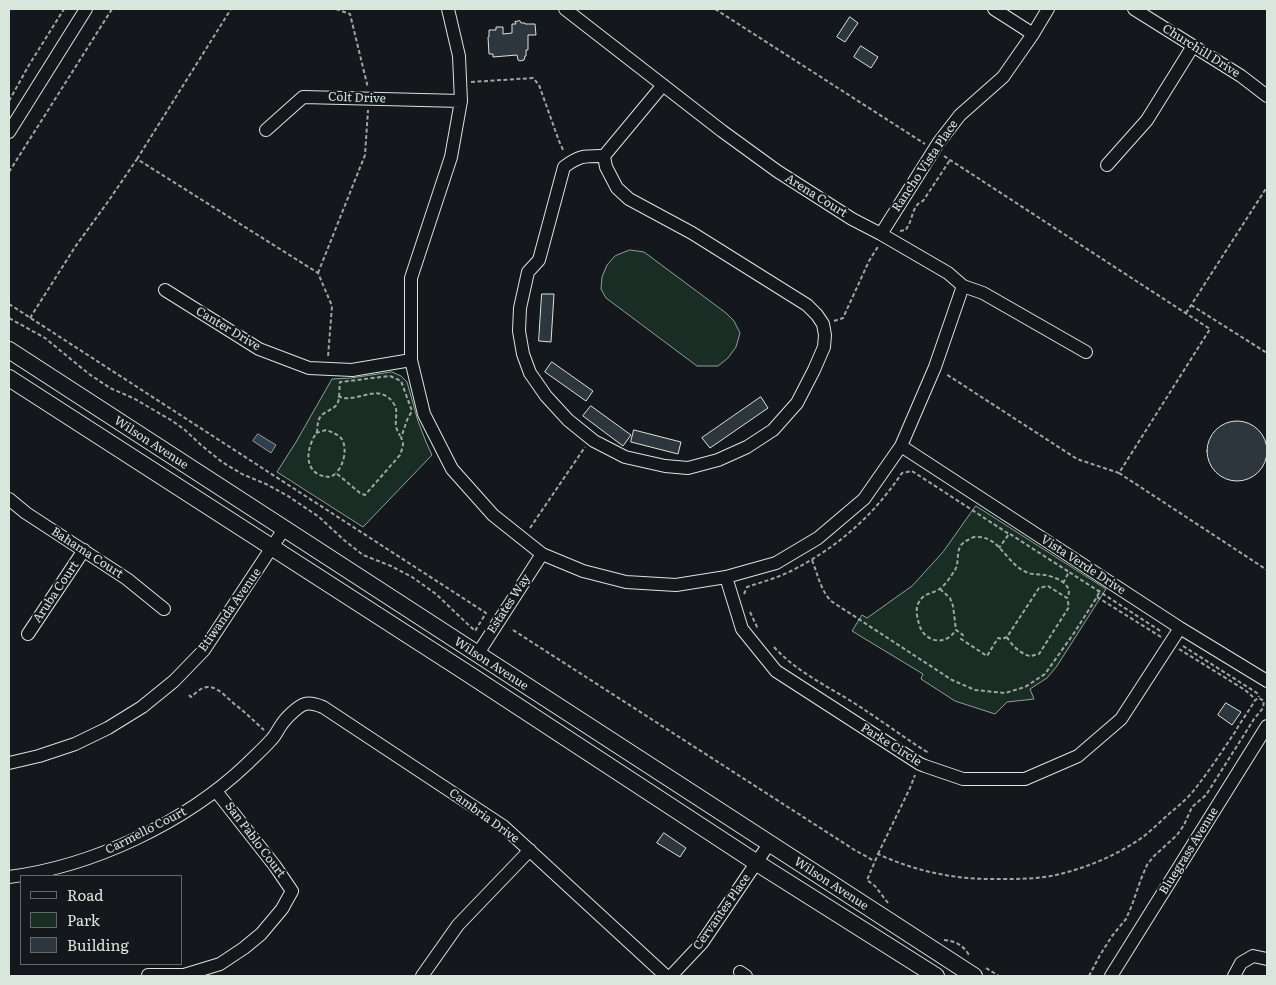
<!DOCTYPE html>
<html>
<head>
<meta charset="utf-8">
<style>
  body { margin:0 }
  #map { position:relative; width:1276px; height:985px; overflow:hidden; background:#14181c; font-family:Literata,serif }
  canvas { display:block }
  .frame { position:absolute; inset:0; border:10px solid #d8e6dc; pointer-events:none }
  .legend { position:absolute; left:20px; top:875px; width:162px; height:90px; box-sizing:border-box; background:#14181c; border:1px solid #626a69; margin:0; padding:6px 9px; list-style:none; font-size:15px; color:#d8e6dc }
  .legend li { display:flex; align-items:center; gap:10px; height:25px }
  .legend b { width:25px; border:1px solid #626a69 }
</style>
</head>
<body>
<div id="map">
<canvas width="1276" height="985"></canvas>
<div class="frame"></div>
<ul class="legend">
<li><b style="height:6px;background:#14181c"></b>Road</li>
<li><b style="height:14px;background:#1a2d24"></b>Park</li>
<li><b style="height:14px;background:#2c363c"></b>Building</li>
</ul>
</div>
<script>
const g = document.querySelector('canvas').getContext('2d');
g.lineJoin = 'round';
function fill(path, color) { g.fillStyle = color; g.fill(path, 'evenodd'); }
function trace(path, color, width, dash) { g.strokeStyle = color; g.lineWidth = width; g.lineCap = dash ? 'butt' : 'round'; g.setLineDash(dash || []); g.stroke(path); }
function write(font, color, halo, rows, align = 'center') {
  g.font = font + ' Literata,serif'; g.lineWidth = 4; g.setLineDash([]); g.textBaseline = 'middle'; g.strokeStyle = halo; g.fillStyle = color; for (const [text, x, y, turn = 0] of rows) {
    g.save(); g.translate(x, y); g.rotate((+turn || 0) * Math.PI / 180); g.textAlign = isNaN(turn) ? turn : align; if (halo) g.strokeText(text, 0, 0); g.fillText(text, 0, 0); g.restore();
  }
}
const green = new Path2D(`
  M630,250l14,2 82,61 8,8 6,12 -4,14 -8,11 -10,8h-21l-91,-68 -5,-9 1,-12 5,-12 8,-9z
  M392,372l9,4 6,6 11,39 8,21 6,13 -69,72 -86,-55 19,-30 36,-63 19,-1z
  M976,506l130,83 -49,77 -10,12 -17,11 4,10 -27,3 -12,12 -40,-13 -34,-22 2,-5 -71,-43 10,-16 5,3 45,-32 31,-34z`);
fill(green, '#1a2d24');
trace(green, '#939e99', 1);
const water = new Path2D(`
  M258,434l18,11 -5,8 -18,-12z`);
fill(water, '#2f3f4d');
trace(water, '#939e99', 1);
const building = new Path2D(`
  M850,17l8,6 -13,19 -8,-5z
  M520,21l1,2h4v1h10l1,11h-8v15h-2v6h-1l-1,4 -4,1 -2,-1 -1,-5 -24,2v-3h-4l-1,-17h1v-7h7v-3h7v7l9,-1v-9h4l-1,-2z
  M861,46l17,11 -7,11 -17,-11z
  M542,294h12l-3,48 -12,-1z
  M552,362l41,29 -7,10 -41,-29z
  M761,397l7,11 -58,40 -8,-10z
  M591,406l40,29 -8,11 -40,-30z
  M1207 451a30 30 0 1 1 60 0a30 30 0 1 1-60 0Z
  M634,430l47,12 -3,12 -47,-12z
  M1226,703l15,9 -9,13 -14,-10z
  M664,833l22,15 -6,9 -23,-14z`);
fill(building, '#2c363c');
trace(building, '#d8e6dc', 1);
const minor = new Path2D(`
  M448,9l11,47 2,45 -10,56 -40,121v82l13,54 28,55 41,46 49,39 41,17 43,11 50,3 50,-8 50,-14 42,-25 46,-39 37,-53 34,-79 28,-81
  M565,9l157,122 55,40 75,48 29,15 67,39 15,13 20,7 103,59
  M994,9l39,25
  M1134,9l107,67 26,20
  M266,130l37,-33 158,4
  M9,132l77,-123
  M604,156c-19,0 -24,-1 -40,11l-25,93 -11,12 -8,36 -1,23 4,23 7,19 16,23 22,24 26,21 31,16 40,9 23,2 30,-8 29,-13 26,-17 24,-27 17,-33 10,-23 1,-12 -2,-11 -6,-9 -10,-10 -115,-72 -63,-34 -12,-11 -11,-21 -2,-11 59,-71
  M1107,165l40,-45 46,-74
  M881,234l58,-92 21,-27 43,-38 30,-43 15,-25
  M165,290l94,59 50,19 43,2 59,-10
  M901,446l279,182 87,53
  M9,499l17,14 101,66 37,30
  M726,577l16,52 34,42 144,93 5,2 38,13h62l53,-23 43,-37 59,-91
  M28,634l56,-84
  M477,655l65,-101
  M9,763l30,-7 36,-12 33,-16 34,-21 32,-26 30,-31 80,-121
  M9,877c84,-11 176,-54 238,-113 8,-8 17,-16 24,-24 5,-5 7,-11 11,-16 4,-6 16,-18 23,-20 6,-2 13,1 18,3l180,119 163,150
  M740,972l6,4
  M148,975h36l36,-11 24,-16 17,-14 21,-25 10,-18 -17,-25 -59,-75
  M422,976l36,-51 72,-75
  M671,976l31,-33 67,-99
  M1111,976l156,-250
  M1234,976l7,-13 12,-7 14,3`);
const major = new Path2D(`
  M9,350l965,626
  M9,378l458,295 290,190 179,113`);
trace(minor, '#d8e6dc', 14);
trace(major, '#d8e6dc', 18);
trace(new Path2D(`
  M336,9l14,5 18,74
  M715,9l210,135
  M471,82l62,-4 6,7 20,56 5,11
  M9,101l20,-36 35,-56
  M944,156l266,173 -91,144 -42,-14 -131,-85
  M137,159l94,-150
  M9,172l103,-163
  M900,231l6,-1c1,-3 3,-5 4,-8 3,-8 4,-18 13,-21l27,-41
  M318,273l47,-118 3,-45
  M9,304l477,309 -11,18 -39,-37 -24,-17 -21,-11 -28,-11 -19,-15 -25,-23 -31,-21 -22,-12 -24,-10 -20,-12 -21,-17 -16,-15 -14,-10 -38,-22 -23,-10 -21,-14 -44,-36 -36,-20
  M1191,305l76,48
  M1186,313l81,-126
  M30,318l45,-71 32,-44 30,-44 181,114 14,33 -4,51
  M834,321l9,-3 26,-57 10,-16
  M390,376l11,5 11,30 -5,9 -6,18c4,5 1,11 -1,17l-35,40 -5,-2 -24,-20 -5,4c-22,0 -27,-18 -19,-36 1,-4 4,-6 5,-10 1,-6 0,-10 4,-15 4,-5 15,-7 17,-14 2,-6 1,-14 2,-20z
  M338,396c17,9 37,-13 53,4 0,0 4,5 4,6 3,6 0,13 1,20 0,3 3,7 4,10
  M316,433l10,-3c6,2 11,4 15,8 7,9 3,27 -5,35
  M1119,473l148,97
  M530,528l55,-81
  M1010,534l59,38
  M812,560c6,15 8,29 19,41l121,79 23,10 30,3 20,-6 20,-13 29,-41 23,-36 3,-7
  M1063,583l6,-11 93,60
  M940,589l10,9 3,8 3,24
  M744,594l3,-7c15,-5 30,-9 44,-16 47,-24 81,-54 111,-98l10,-2 97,63 -10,14
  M1097,597l64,40
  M750,612l8,17
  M513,630l340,219 21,12
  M1007,637c3,7 15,18 23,19 3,0 6,-2 9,-2l30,-47 -2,-9 -19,-12 -9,2 -32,49 -5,2 -4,-1 -11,18 -26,-17 2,-4 -7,-5c-11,17 -32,12 -37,-6 -2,-7 -4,-16 0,-22 5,-9 12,-8 19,-12 7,-4 13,-14 17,-20 6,-11 -2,-23 13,-30 3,-2 7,-4 11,-3 21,1 28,27 47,35 6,3 13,2 19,3 11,2 30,10 22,23
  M1183,646l74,47 2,4
  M774,647c20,22 47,36 72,51 28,17 54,37 81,54l-1,1
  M1179,649l66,41 7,6 2,3
  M189,695l2,2c5,-4 10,-10 17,-10 12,0 20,13 29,19 10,8 18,16 27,24
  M878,854l32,-66 5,-13
  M888,903l-13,-17 -8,-6 11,-26c39,18 79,26 122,25 20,0 41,0 60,-5 29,-7 59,-20 83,-37 10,-8 19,-17 28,-25 10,-8 20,-17 27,-27 13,-17 25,-35 37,-53 6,-11 14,-21 20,-32
  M944,940c11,1 19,5 25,15
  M986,968l13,8
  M1089,976l11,-21 12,-19 14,-17 6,-14 9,-26 6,-14 6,-8 24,-22 7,-10 8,-18 14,-12 48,-76 9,-11 1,-7 -5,-3 -4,2`), '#9da8a2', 2, [4, 2.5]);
trace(minor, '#14181c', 12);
trace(major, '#14181c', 16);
write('12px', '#d8e6dc', '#14181c', [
  ["Churchill Drive",1201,51,32],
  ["Colt Drive",357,98,2],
  ["Rancho Vista Place",925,166,-56],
  ["Arena Court",816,196,32],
  ["Canter Drive",228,329,31],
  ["Wilson Avenue",151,443,33],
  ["Bahama Court",87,553,33],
  ["Vista Verde Drive",1083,565,33],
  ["Aruba Court",56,592,-56],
  ["Estates Way",509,604,-57],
  ["Etiwanda Avenue",230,610,-55],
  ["Wilson Avenue",491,664,33],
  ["Parke Circle",891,745,32],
  ["Cambria Drive",484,816,36],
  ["Carmello Court",146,831,-27],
  ["San Pablo Court",255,840,53],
  ["Bluegrass Avenue",1189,851,-58],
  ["Wilson Avenue",831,884,33],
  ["Cervantes Place",722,912,-55]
]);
</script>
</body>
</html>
